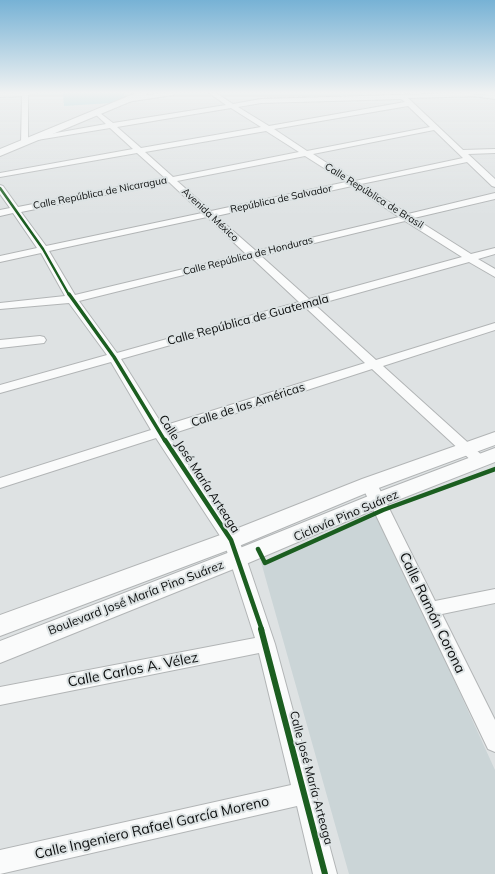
<!DOCTYPE html>
<html>
<head>
<meta charset="utf-8">
<style>
  body { margin:0 }
  canvas { display:block; background:#dee2e3 }
</style>
</head>
<body>
<canvas width="495" height="874"></canvas>
<script>
const g = document.querySelector('canvas').getContext('2d');
g.lineJoin = 'round';
function fill(path, color) { g.fillStyle = color; g.fill(path, 'evenodd'); }
function trace(path, color, width, dash) { g.strokeStyle = color; g.lineWidth = width; g.lineCap = dash ? 'butt' : 'round'; g.setLineDash(dash || []); g.stroke(path); }
function write(font, color, halo, rows, align = 'center') {
  g.font = font + ' Mulish,sans-serif'; g.lineWidth = 4; g.setLineDash([]); g.textBaseline = 'middle'; g.strokeStyle = halo; g.fillStyle = color; for (const [text, x, y, turn = 0] of rows) {
    g.save(); g.translate(x, y); g.rotate((+turn || 0) * Math.PI / 180); g.textAlign = isNaN(turn) ? turn : align; if (halo) g.strokeText(text, 0, 0); g.fillText(text, 0, 0); g.restore();
  }
}
fill(new Path2D(`
  M379,515l116,255v104h-146l-88,-312z`), '#cbd5d7');
fill(new Path2D(`
  M63,93h60l3,5 -14,5 -48,3z`), '#9bd1d9');
const street = new Path2D(`
  M0,93h37l-9,2v43l78,-14 -13,-12 3,-2 17,13 113,-18 -17,-12h7l17,11 28,-5 201,-6h22l1,1 -3,2 -74,2 55,52 32,-1v4l-27,1 27,25v8l-3,-1 -25,-24 -106,22 47,30 87,-21v6l-81,19 57,36 24,-6v6l-17,5 17,10v8l-26,-15 -154,43 61,55 119,-37v7l-112,36 102,92 2,3 -2,3 -5,2 -5,-2 -103,-95 -204,66 69,101 9,22 29,86 62,230h-24l-16,-68 -297,68v-24l291,-65 -32,-132 -259,52v-18l255,-49 -31,-96 -68,-104 -156,50v-10l151,-48 -40,-68 -111,31v-8l107,-30 -38,-52 -69,6v-6l65,-7 -24,-43 -41,9v-6l37,-8 -24,-35 -13,3v-6l10,-2 -10,-14v-9l3,1 15,21 147,-29 -28,-25 -137,24v-4l133,-24 -23,-21 -79,13 -3,-1 -1,4h-6l1,-48 -22,1zM401,99l4,3 -136,24 -31,-19 23,-4zM408,106l22,21 -123,24 -33,-22zM231,108l30,19 -120,21 -24,-21zM434,130l29,28 -108,23 -42,-27zM266,131l33,21 -126,25 -28,-25zM305,156l41,26 -135,29 -34,-30zM169,182l33,31 -156,33 -25,-34zM352,186l47,31 -143,34 -40,-35zM207,217l39,37 -171,41 -26,-44zM405,221l57,36 -153,42 -48,-43zM252,258l47,44 -182,51 -38,-52zM305,307l60,56 -202,63 -42,-67z
  M162,93h14l-3,2 -47,7 -3,-2 3,-2z
  M40,336l4,1 2,3 -2,3 -44,5v-8z
  M369,479l5,1 3,4 58,117 60,-12v14l-53,11 53,106v32l-7,-3 -127,-265 3,-4z`);
const secondary = new Path2D(`
  M136,93h11l-1,2 -146,61v-7z
  M469,93h26v6l-22,-3 -3,-1z
  M495,432v13l-119,44 -137,57 -239,90v-21l223,-81 139,-55z
  M495,448v14l-110,43 -139,59 -246,99v-22l230,-89 141,-57z`);
const highway = new Path2D(`
  M472,93h14l1,1 -5,3 -9,-2z`);
trace(street, '#b2b5b6', 2);
trace(secondary, '#b2b5b6', 2);
trace(highway, '#9fadaf', 2);
fill(street, '#fafbfb');
fill(secondary, '#fafbfb');
fill(highway, '#dae5e6');
trace(new Path2D(`
  M0,188l43,61 26,46`), '#1b5e20', 2.5);
trace(new Path2D(`
  M69,294l45,63 51,84`), '#1b5e20', 3.5);
trace(new Path2D(`
  M165,440l66,100 31,90
  M258,549l7,14 118,-53 112,-41`), '#1b5e20', 4.5);
trace(new Path2D(`
  M261,629l64,245`), '#1b5e20', 6);
const sky = g.createLinearGradient(0, 0, 0, 215);
sky.addColorStop(0, '#77b2d5');
sky.addColorStop(0.43, '#f0f2f2');
sky.addColorStop(1, '#f0f2f200');
g.fillStyle = sky;
g.fillRect(0, 0, 495, 215);
write('10px', '#0b0d0d', '#dde3e4', [
  ["Calle República de Nicaragua",100,193,-11],
  ["Calle República de Brasil",374,196,32],
  ["República de Salvador",281,199,-12],
  ["Avenida México",210,215,43],
  ["Calle República de Honduras",248,256,-14]
]);
write('12px', '#0b0d0d', '#dde3e4', [
  ["Calle República de Guatemala",248,320,-15],
  ["Calle de las Américas",248,405,-18],
  ["Calle José María Arteaga",199,474,57],
  ["Ciclovía Pino Suárez",346,516,-23],
  ["Boulevard José María Pino Suárez",136,598,-21],
  ["Calle José María Arteaga",311,778,75]
]);
write('14px', '#0b0d0d', '#dde3e4', [
  ["Calle Ramón Corona",432,613,64],
  ["Calle Carlos A. Vélez",133,670,-11],
  ["Calle Ingeniero Rafael García Moreno",152,828,-13]
]);
</script>
</body>
</html>
